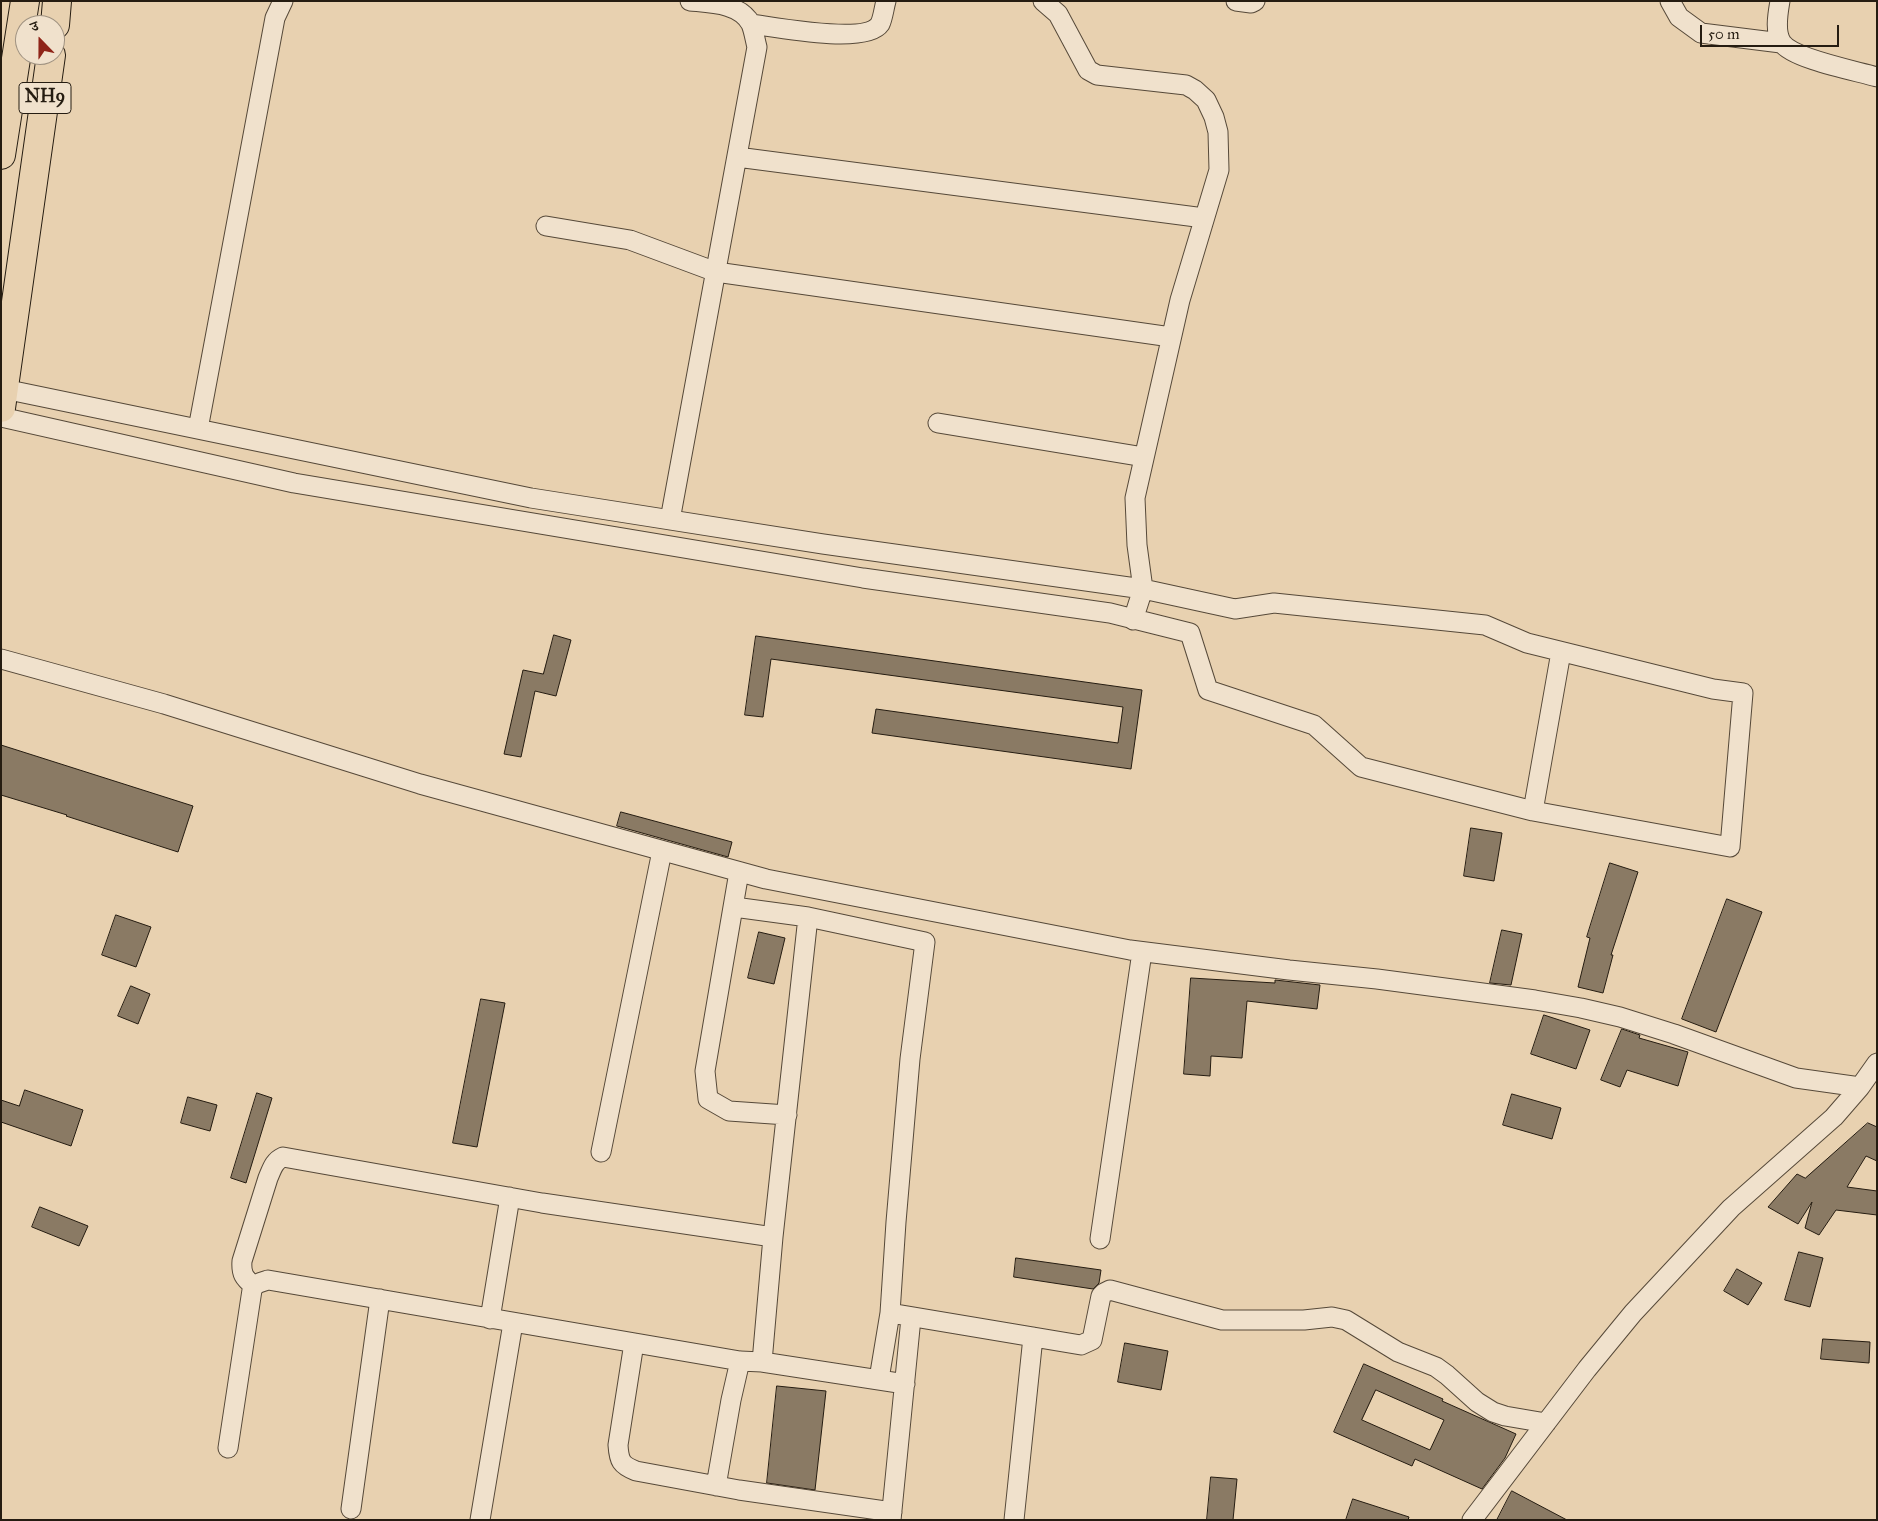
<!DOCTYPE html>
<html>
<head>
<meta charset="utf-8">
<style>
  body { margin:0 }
  #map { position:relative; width:1878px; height:1521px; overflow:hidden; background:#e8d1b0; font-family:"IM FELL Great Primer","Noto Serif Devanagari",serif }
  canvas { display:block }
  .frame { position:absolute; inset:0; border:2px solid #251c11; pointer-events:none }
  .north { position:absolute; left:15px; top:15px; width:50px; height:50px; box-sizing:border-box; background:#f0e1cc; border:1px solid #9f9281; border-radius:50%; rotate:338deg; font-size:14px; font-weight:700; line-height:20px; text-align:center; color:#251c11 }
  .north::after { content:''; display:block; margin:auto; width:18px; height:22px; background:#8f2418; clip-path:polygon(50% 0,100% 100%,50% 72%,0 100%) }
  .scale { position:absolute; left:1700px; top:25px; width:139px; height:22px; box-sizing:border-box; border:2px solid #251c11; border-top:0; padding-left:6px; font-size:15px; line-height:18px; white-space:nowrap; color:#251c11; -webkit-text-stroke:4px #f0e1cc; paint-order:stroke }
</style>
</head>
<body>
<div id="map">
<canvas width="1878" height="1521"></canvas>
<div class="frame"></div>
<div class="north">उ</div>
<div class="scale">50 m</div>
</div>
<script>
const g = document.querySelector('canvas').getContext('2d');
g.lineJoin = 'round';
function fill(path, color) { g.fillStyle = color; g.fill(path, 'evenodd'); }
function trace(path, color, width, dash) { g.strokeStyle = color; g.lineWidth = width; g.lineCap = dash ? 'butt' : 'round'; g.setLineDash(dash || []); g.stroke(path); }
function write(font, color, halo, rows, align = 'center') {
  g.font = font + ' "IM FELL Great Primer",serif'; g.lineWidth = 4; g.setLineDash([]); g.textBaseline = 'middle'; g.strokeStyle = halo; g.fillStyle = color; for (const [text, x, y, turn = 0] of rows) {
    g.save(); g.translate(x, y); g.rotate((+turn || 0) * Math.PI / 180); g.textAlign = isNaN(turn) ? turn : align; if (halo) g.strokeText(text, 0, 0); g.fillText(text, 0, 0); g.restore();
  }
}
const building = new Path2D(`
  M554,635l17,5 -15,56 -21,-5 -14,66 -17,-3 19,-84 20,4z
  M756,636l386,54 -11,79 -259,-36 4,-24 242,34 5,-36 -352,-48 -8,58 -18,-2z
  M1,745l192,61 -15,46 -112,-36 1,-1 -66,-20z
  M621,812l111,30 -4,15 -111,-31z
  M1471,828l31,5 -8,48 -30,-5z
  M1610,863l28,9 -27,83h2l-10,38 -25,-6 12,-49 -3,-1z
  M1727,899l35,13 -46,120 -34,-13z
  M116,915l35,12 -15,40 -34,-12z
  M1502,930l20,4 -11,51 -21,-2z
  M759,932l26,6 -11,46 -26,-6z
  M1191,978l84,5v-3l45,5 -3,24 -70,-8 -5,57 -31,-2 -1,20 -26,-2z
  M131,986l19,8 -12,30 -20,-8z
  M481,999l24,4 -28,144 -24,-4z
  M1544,1015l46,15 -14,39 -45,-15z
  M1622,1029l18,6 -1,3 49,14 -10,34 -51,-16 -7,17 -19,-7z
  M25,1090l58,20 -12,36 -70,-24v-22l18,6z
  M257,1093l15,5 -26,85 -15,-5z
  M1512,1094l49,14 -9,31 -49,-14z
  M188,1097l29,8 -7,26 -29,-8z
  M1868,1123l9,4v34l-11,-5 -19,31 30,4v24l-41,-5 -17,25 -14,-7 7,-26 -14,22 -30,-17 29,-33 8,4z
  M40,1207l48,19 -9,20 -47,-19z
  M1799,1252l24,6 -13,49 -25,-7z
  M1016,1258l85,12 -2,13 -6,6 -79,-12z
  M1737,1269l25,14 -14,22 -24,-14z
  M1823,1339l47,3 -1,21 -48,-4z
  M1125,1343l43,8 -7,39 -43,-8z
  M1364,1364l79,35 -1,2 74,33 -11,24 -23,31 -67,-30 -3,7 -78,-34zM1376,1390l68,30 -14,30 -68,-30z
  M777,1386l49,5 -11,99 -48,-7z
  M1211,1477l26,2 -4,41h-26z
  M1512,1491l55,29h-70z
  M1353,1499l56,18 -1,3h-62z`);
fill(building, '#8a7a64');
trace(building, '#251c11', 1);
const minor = new Path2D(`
  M1043,1l15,13 30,56 9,5 89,10 9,5 11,10 8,17 4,15 1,38 -39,130 -45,198 2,47 6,44 -10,31
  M1236,1l15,2 4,-2
  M1670,1l9,16 22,16 80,10
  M1780,1c-2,12 -6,31 2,42 11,16 75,28 95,34
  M751,24c23,3 115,21 129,0 3,-6 4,-16 6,-23
  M737,157l467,61
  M546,226l84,14 86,32 455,65
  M1,417l293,66 569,95 247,35 80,20 18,57 106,35 47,42 172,44 197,36 13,-154 -30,-4 -186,-46 -42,-18 -211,-22 -39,6 -92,-20 -320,-45 -292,-46 -527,-109
  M938,423l206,34
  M198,429l77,-411 8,-17
  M670,520l87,-473c-2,-7 -3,-16 -6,-23 -11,-21 -41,-21 -61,-23
  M1,659l163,45 256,80 346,95 364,71 159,20 88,9 158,21 46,8 39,9 54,17 122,44 64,9
  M1533,811l28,-159
  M739,872l-34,199 3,28 21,12 58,4
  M734,907l74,10 117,25 -15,117 -14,163 -6,91 -11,66
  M601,1152l61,-301
  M1100,1239l42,-287
  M254,1286c-10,-8 -13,-12 -12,-25l26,-83c4,-9 6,-17 15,-21l259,46 231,34
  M890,1313l191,32 11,-5 9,-44 3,-3 6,-3 112,30h82l28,-3 14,3 52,32 38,15 11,8 30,27 16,10 12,4 41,7
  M490,1319l20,-122
  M634,1343l-16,102c1,16 3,20 18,26l103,19 153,22
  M762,1362l11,-125 35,-320
  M228,1448l24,-158c3,-7 9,-8 16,-10l472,81 22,1 143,22
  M716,1486l15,-86 9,-39
  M351,1509l29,-210
  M480,1520l33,-197
  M891,1520l20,-202
  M1014,1520l19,-183
  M1472,1520l115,-151 46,-56 98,-105 103,-91 26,-30 17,-24`);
const highway = new Path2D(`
  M55,25l2,-24
  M1,155l24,-154
  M1,408l50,-353`);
trace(minor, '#564939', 21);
trace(highway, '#251c11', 30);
trace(minor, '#f0e1cc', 19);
trace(highway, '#e8d1b0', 28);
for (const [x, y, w] of [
  [45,98,52]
]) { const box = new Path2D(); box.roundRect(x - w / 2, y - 15.5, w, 31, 4); g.fillStyle = '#f0e1cc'; g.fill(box); trace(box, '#251c11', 1); }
write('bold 18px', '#251c11', null, [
  ["NH9",45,98]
]);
</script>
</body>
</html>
